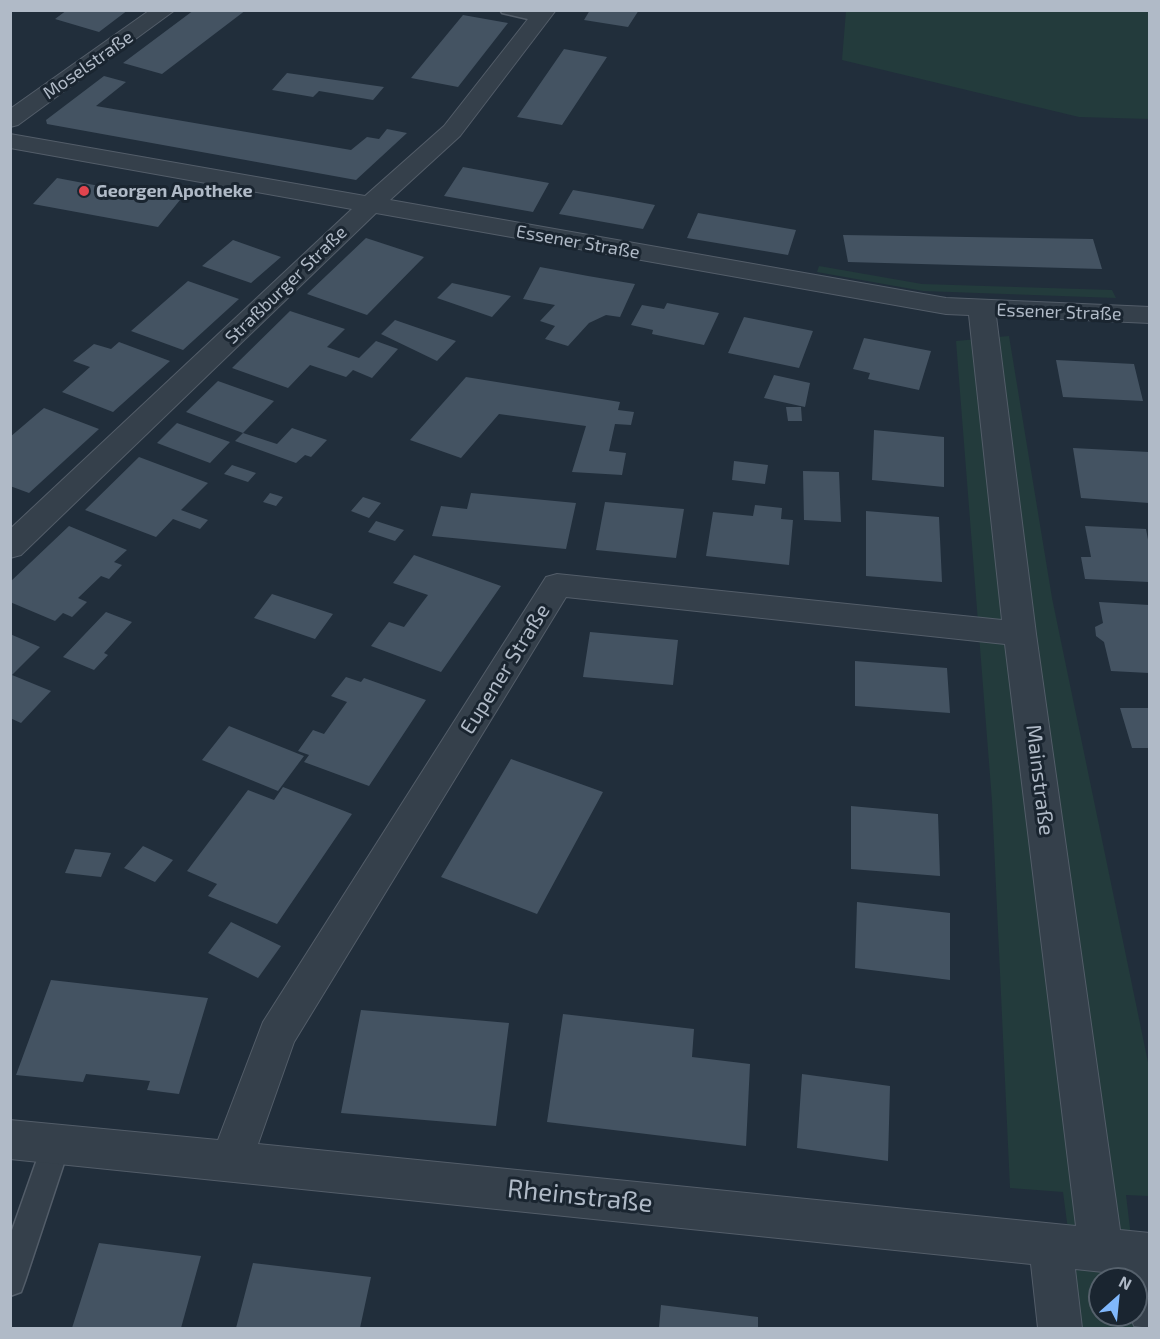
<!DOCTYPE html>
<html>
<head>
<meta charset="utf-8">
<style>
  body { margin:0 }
  #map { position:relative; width:1160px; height:1339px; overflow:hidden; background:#212e3b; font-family:"Exo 2",sans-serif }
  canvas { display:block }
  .frame { position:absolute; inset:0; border:12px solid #b0bac7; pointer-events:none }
  .north { position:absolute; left:1088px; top:1267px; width:60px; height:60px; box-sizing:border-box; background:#1a2530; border:2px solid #56616c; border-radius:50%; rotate:27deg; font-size:16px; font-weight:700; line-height:24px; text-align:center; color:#b0bac7 }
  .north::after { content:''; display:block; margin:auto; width:21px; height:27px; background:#80b8fc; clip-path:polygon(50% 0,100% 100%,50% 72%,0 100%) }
</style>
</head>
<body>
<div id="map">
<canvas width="1160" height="1339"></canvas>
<div class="frame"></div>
<div class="north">N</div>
</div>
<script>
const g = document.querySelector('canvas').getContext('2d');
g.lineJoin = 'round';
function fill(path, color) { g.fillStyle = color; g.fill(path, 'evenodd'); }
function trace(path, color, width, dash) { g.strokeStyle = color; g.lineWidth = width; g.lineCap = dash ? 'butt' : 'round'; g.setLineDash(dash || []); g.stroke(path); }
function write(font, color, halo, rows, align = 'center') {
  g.font = font + ' "Exo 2",sans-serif'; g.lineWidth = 6; g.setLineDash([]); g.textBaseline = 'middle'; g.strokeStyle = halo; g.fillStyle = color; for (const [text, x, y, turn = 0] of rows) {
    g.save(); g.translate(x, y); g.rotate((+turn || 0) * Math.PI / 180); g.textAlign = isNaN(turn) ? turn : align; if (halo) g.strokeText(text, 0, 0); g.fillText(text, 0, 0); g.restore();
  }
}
fill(new Path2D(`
  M846,11h303v108l-70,-2 -237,-57z
  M819,266l103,18 190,6 4,8 -193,-7 -106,-19z
  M1009,336l43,262 97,469v129l-23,-1 16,133h-61l-18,-136 -53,-4 -18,-387 -36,-460zM1100,1279h36v36h-36z`), '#233b3c');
fill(new Path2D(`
  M67,10h61l-29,22 -44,-13z
  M194,10h52l-84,64 -39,-11z
  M590,10h49l-11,17 -44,-7z
  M463,15l45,8 -50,64 -47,-9z
  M564,49l43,8 -45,68 -45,-8z
  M287,73l97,14 -11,13 -54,-9 -6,6 -41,-7z
  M104,76l22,6 -30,24 255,44 16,-13 12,2 8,-10 20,4 -51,47 -309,-56 -1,-4z
  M463,167l86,16 -16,29 -89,-16z
  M57,178l90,17 33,5 -22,27 -125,-23z
  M573,190l40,7 42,8 -12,24 -84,-15z
  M698,213l98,17 -8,25 -101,-17z
  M843,235l250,4 9,30 -254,-7z
  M366,238l58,19 -57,58 -60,-21z
  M233,240l48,17 -30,26 -49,-17z
  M540,267l48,9 47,8 -15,33 -14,-2 -17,8 -21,23 -23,-7 10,-13 -15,-5 15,-16 -32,-6z
  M188,281l51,18 -56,51 -52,-19z
  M452,283l59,13 -19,21 -55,-19z
  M667,303l52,10 -15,32 -52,-11 1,-4 -22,-5 11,-20 22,4z
  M290,311l55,18 -18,18 32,11 17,-17 22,8 -26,29 -19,-8 -7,7 -36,-12 -22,23 -56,-20z
  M744,317l69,14 -14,37 -71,-15z
  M395,320l61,21 -19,20 -56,-27z
  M864,338l67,13 -12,39 -51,-11 2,-6 -17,-4z
  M119,342l51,19 -57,51 -51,-20 28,-25 -17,-6 21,-17 17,5z
  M1056,360l78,4 9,37 -80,-4z
  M774,375l36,8 -5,24 -41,-9z
  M466,377l154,25 -2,8 16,2 -3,13 -16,-1 -6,27 17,2 -4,22 -50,-3 14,-46 -87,-12 -38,44 -51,-18z
  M218,381l56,20 -31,32 -57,-21z
  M786,407h15l1,14h-14z
  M44,408l55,21 -70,64 -19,-7v-49z
  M177,423l53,19 -20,21 -53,-20z
  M292,428l35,12 -16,17 -6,-2 -9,8 -61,-22 8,-8 34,11z
  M874,430l70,7v50l-72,-7z
  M1073,448l76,4v51l-68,-5z
  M139,457l69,26 -27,27 27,10 -8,9 -27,-10 -17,18 -71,-27z
  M734,461l34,4 -3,19 -33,-4z
  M232,465l24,8 -8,9 -24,-8z
  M803,471l36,1 2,50 -37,-2z
  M270,493l13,4 -7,9 -13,-4z
  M471,493l105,10 -10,46 -134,-13 9,-30 26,3z
  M363,497l18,6 -12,15 -18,-7z
  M605,502l79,7 -8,49 -80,-8z
  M755,505l27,3 -1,11 12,1 -4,45 -83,-9 7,-44 40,4z
  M866,511l73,6 3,65 -76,-6z
  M376,521l28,9 -9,11 -27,-9z
  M69,526l58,24 -13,12 8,3 -13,14 -8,-3 -23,22 9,4 -15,15 -9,-4 -8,8 -45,-19v-20z
  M1085,526l61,3 3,16v37l-64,-3 -4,-22h10z
  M414,555l87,31 -60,86 -70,-26 18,-24 15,5 24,-32 -35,-12z
  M272,594l61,20 -18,25 -61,-21z
  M1099,602l50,3v68l-38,-2 -7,-29 -8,-6 -1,-9 8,-4z
  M106,612l26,10 -28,31 4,2 -14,15 -31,-13z
  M590,632l88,8 -5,45 -90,-8z
  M10,634l30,13 -28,28 39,16 -30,32 -11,-5z
  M855,661l92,7 3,45 -95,-7z
  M346,677l15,5 3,-4 62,22 -57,86 -65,-24 5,-7 -11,-4 15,-21 11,4 23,-32 -16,-6z
  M1120,708h29v40h-17z
  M229,726l75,30 -26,35 -76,-31z
  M511,759l92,33 -66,122 -96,-37z
  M283,787l69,27 -75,110 -69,-28 9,-12 -30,-13 61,-81 26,10z
  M851,806l87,8 2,62 -89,-7z
  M143,846l30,14 -18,22 -31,-14z
  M75,849l36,4 -10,24 -36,-4z
  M857,902l93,11v67l-95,-12z
  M231,922l50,24 -23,32 -50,-25z
  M51,980l157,18 -29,96 -32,-4 3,-9 -64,-7 -3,8 -67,-7z
  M361,1010l148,13 -13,103 -155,-13z
  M563,1014l131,15 -2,28 58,7 -4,82 -199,-24z
  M802,1074l88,12 -2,75 -91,-13z
  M99,1243l102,13 -20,72h-109z
  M253,1263l118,14 -11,51h-124z
  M661,1305l97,12v11h-99z`), '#445362');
const lane = new Path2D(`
  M500,10h28l18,5 2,3 -7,4 -39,-9z
  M56,1132l10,4 4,9 -45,136 -4,11 -11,4v-60l32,-91 4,-9z`);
const street = new Path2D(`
  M150,10h25l-157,115 -8,2v-18z
  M535,10h21l-96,126 -70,64 556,98 204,9v16l-154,-7 40,318 84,596 30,3v95l-16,-2 -4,-11h6v-36h-13l-1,-5 -47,-5 7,59h-44l-7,-64 -1021,-105v-39l208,20 45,-118 283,-445 11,-3 445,46 -33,-305 -23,-1 -570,-101 -355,342 -11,3v-29l342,-320 -342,-61v-14l355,62 79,-70zM566,597l439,47 71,582 -818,-82 36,-102z`);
trace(lane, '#535d69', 3);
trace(street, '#535d69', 2);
fill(lane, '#35404b');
fill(street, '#35404b');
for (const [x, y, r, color] of [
  [84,191,6,"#e0444e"]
]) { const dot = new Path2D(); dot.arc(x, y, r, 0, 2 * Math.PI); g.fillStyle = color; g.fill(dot); trace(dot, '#1a2530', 2); }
write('18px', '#b0bac7', '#1a2530', [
  ["Moselstraße",88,65,-35],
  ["Essener Straße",578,242,10],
  ["Straßburger Straße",286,285,-44],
  ["Essener Straße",1059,312,2]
]);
write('bold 18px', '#b0bac7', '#1a2530', [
  ["Georgen Apotheke",96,191]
], 'left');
write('21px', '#b0bac7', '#1a2530', [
  ["Eupener Straße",505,669,-58],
  ["Mainstraße",1040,780,83]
]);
write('26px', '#b0bac7', '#1a2530', [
  ["Rheinstraße",580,1196,6]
]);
</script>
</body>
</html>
